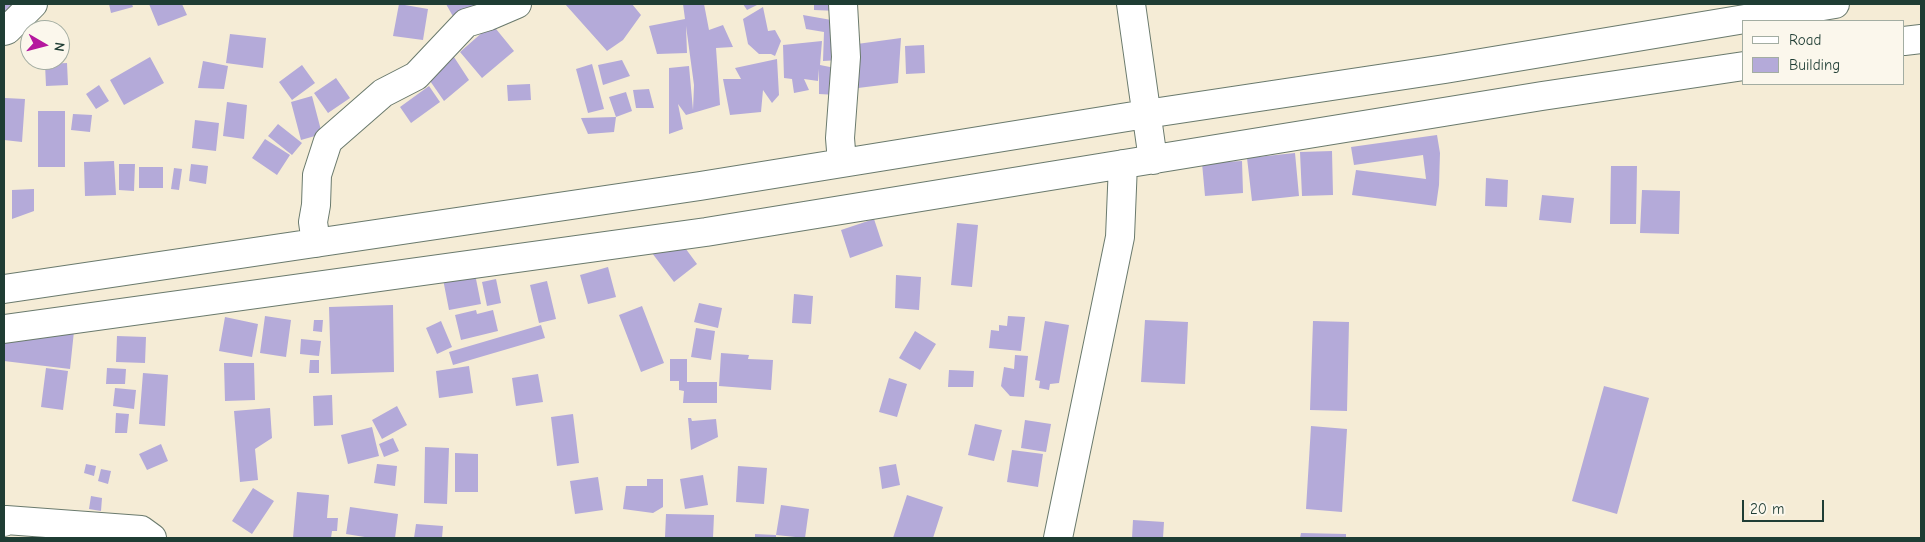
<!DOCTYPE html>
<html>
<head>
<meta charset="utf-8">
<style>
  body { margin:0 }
  #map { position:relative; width:1925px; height:542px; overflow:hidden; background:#f5ecd6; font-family:"Comic Neue",sans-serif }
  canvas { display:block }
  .frame { position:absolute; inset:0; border:5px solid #1f3d34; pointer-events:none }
  .legend { position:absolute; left:1742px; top:20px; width:162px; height:65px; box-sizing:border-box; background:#fbf7ec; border:1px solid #a3ada2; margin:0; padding:6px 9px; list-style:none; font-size:15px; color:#1f3d34 }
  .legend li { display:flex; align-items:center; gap:10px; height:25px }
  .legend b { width:25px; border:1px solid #a3ada2 }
  .north { position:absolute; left:20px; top:20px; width:50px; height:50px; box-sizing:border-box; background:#fbf7ec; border:1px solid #a3ada2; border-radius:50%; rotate:98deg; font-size:14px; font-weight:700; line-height:20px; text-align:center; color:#1f3d34 }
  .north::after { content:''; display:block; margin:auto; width:18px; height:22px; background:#b5179e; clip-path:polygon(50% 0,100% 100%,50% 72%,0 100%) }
  .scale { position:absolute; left:1742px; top:500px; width:82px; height:22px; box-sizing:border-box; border:2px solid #1f3d34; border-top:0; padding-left:6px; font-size:15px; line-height:18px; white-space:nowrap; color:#1f3d34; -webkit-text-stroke:4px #fbf7ec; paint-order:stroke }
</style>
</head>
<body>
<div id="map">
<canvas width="1925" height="542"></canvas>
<div class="frame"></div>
<ul class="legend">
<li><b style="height:6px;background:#fff"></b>Road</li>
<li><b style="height:14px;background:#b4aad9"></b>Building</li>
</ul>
<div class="north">N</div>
<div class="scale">20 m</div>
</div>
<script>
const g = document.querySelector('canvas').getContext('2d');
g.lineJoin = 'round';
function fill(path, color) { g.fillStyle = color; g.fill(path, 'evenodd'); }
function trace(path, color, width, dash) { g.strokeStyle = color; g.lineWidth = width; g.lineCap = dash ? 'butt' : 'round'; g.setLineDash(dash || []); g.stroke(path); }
fill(new Path2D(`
  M4,4h13l-13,22z
  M109,4h23l1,3 -22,6z
  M149,4h33l5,11 -29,11z
  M399,4l29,5 -5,31 -30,-4z
  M446,4h31l1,3 -23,13z
  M565,4h67l9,11 -18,25 -16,11z
  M683,4h21l5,26 14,-5 10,22 -17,1 4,57 -34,10 -8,-11 5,25 -14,5v-66l20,-2 4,44 1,-25 -8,-59 1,27 -30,1 -8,-28 36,-7z
  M743,4h16l-12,6z
  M814,4h24v7l-24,-1z
  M763,7l5,24 7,-1 6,11 -6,15 -4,-2h-12l-11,-10 -5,-25z
  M803,15l34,6 3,39 -17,1 1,-29 -18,-3z
  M492,24l22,27 -32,27 -22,-26z
  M230,34l36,4 -3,30 -37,-5z
  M901,38l-3,45 -40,5 -1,-44z
  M822,41l-2,24 20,4 -3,26 -18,-1v-25l-1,12 -14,-2 5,11 -15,3 -2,-14 -8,-1 -1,-33z
  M924,45l1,28 -19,1 -1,-28z
  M452,54l17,26 -25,21 -16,-23z
  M150,57l14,26 -40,22 -14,-25z
  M777,59l2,36 -7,8 -9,-13 -2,22 -31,3 -7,-36h18l-6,-11z
  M622,60l8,16 -27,9 -5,-20z
  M203,61l25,5 -4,23 -26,-1z
  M67,63l1,22 -22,1 -1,-22z
  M592,64l12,45 -16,4 -12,-44z
  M302,65l13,18 -23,17 -13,-18z
  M336,78l14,20 -22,15 -14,-20z
  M530,84l1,16 -23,1 -1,-16z
  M99,85l10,16 -13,8 -10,-15z
  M429,86l11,16 -29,21 -11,-16z
  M649,89l5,19h-18l-3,-18z
  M626,92l6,19 -16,6 -2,15 -26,2 -7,-16 35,-1 -7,-20z
  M312,96l10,38 -21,6 -10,-38z
  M5,98l20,1 -3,43 -18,-2z
  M227,102l20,3 -3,34 -21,-3z
  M38,111h27v56h-27z
  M73,114l19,1 -2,17 -19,-2z
  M195,120l24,3 -3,28 -24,-3z
  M278,124l24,19 -10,12 -24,-19z
  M1437,135l3,18 -1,32 -3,21 -84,-11 4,-25 70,9 -3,-24 -69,10 -3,-18z
  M265,139l25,16 -13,20 -25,-17z
  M1332,151l1,44 -31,1 -2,-44z
  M1295,153l4,43 -47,5 -5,-43z
  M114,161l2,34 -31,1 -1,-34z
  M1242,161l1,32 -38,3 -3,-33z
  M119,164h16l-1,27 -15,-1z
  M191,164l17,2 -2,18 -17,-3z
  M1611,166h26l-1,58h-26z
  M139,167h24v21h-24z
  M174,168l8,1 -3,21 -8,-1z
  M1486,178l22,2 -1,27 -22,-1z
  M34,189v22l-22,8v-29z
  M1642,190l38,1 -1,43 -39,-1z
  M1542,195l32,3 -3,25 -32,-3z
  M874,219l9,27 -33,12 -9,-28z
  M957,223l21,2 -6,62 -21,-2z
  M680,241l17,23 -23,18 -25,-33z
  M608,267l8,30 -28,7 -8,-29z
  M442,274h33l6,30 -32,6z
  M896,275l25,2 -2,33 -24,-2z
  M496,279l5,24 -14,3 -5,-24z
  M547,281l9,38 -17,4 -9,-38z
  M794,294l19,2 -2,28 -19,-1z
  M699,303l23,5 -4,20 -24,-6z
  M393,305l1,67 -63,2 -2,-67z
  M642,306l22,57 -23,9 -22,-57z
  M476,310l1,4 16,-4 5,21 -37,9 -6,-25z
  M265,316l26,4 -5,37 -26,-4z
  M1008,316l17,1 -4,34 -32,-3 2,-18 8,1v-6l8,1z
  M225,317l33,7 -6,33 -33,-6z
  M314,320h9l-1,12 -9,-1z
  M1145,320l43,2 -3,62 -44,-2z
  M441,321l11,26 -15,7 -11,-26z
  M1045,321l24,4 -10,58 -9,1 -1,6 -10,-2 1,-7 -5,-1z
  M1313,321l36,1 -2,89 -37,-1z
  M541,325l4,13 -92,27 -4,-13z
  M696,328l19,3 -4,29 -20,-3z
  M74,331l-4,38 -66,-8v-19z
  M915,331l21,13 -16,26 -21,-12z
  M117,336l29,1 -1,26 -29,-1z
  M301,339l20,2 -2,15 -19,-2z
  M721,353l28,2 -1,4 25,1 -2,30 -52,-4z
  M1015,355l13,1 -4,41 -14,-1 -9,-10 3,-19 10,2z
  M670,359h17v23h30v21h-34l1,-12 -5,-1v-9h-9z
  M310,360h9v13h-10z
  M224,363h30l1,37 -30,1z
  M469,366l4,27 -34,5 -3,-27z
  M46,368l22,3 -5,39 -22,-3z
  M107,368l19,1 -1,15h-19z
  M949,370l25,1 -1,16h-25z
  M143,373l25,2 -3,51 -26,-2z
  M538,374l5,28 -27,4 -4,-28z
  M889,378l18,6 -10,33 -18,-5z
  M1604,386l45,12 -32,116 -45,-13z
  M115,388l21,2 -2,19 -21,-3z
  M332,395l1,30 -19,1 -1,-30z
  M397,406l10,19 -25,14 -10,-19z
  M270,408l2,30 -17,11 3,31 -18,2 -6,-71z
  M116,413l13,1 -2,19h-12z
  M573,414l6,49 -22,3 -6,-49z
  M688,418h3l1,3 24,-2 2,18 -27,13z
  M1025,420l26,4 -5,28 -25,-4z
  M975,424l27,6 -8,31 -26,-6z
  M1311,426l36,3 -5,83 -36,-3z
  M372,427l7,29 -31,8 -7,-29z
  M393,438l6,13 -15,6 -5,-13z
  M161,444l7,17 -21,9 -8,-16z
  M425,447l24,1 -2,56 -23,-1z
  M1012,450l31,4 -5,33 -31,-5z
  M455,453l23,1v38h-23z
  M86,464l10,2 -2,10 -10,-3z
  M377,464l20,2 -2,20 -21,-3z
  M896,464l4,21 -18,4 -3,-22z
  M738,466l29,2 -3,36 -28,-2z
  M101,469l10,2 -3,13 -10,-3z
  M703,475l5,30 -23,4 -5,-30z
  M598,477l5,33 -28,4 -5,-33z
  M647,479h16v28l-10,6 -30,-4 3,-23h21z
  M253,488l21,13 -22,33 -20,-13z
  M297,492l32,3 -2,23h11l-1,13h-5l-1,7h-38z
  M907,495l36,12 -10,31h-40z
  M91,496l11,2 -1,13 -12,-2z
  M781,505l28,4 -4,29 -29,-3z
  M350,507l48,7 -3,24h-24l-25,-4z
  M666,514l48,1 -1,23 -48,-1z
  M1133,520l31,2 -1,16h-31z
  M416,524l27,2 -1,12h-28z
  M1301,533l45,1v4h-46z
  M755,534l21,1v3h-21z`), '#b4aad9');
const street = new Path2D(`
  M1131,4l22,156
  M4,31l3,-1 26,-26
  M1904,41l17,-2
  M842,163l-2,-25 6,-81 -3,-53
  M316,243l-3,-21 3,-17 1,-30 11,-34 55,-48 33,-17 50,-53 23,-7 28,-12
  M4,289l696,-103 446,-72 299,-45 390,-65
  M4,329l702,-97 836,-136 202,-30
  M4,522l2,-2 135,10 11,8
  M1058,538l62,-301 3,-73`);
trace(street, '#6a7a6d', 30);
trace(street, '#fff', 28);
</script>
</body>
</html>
